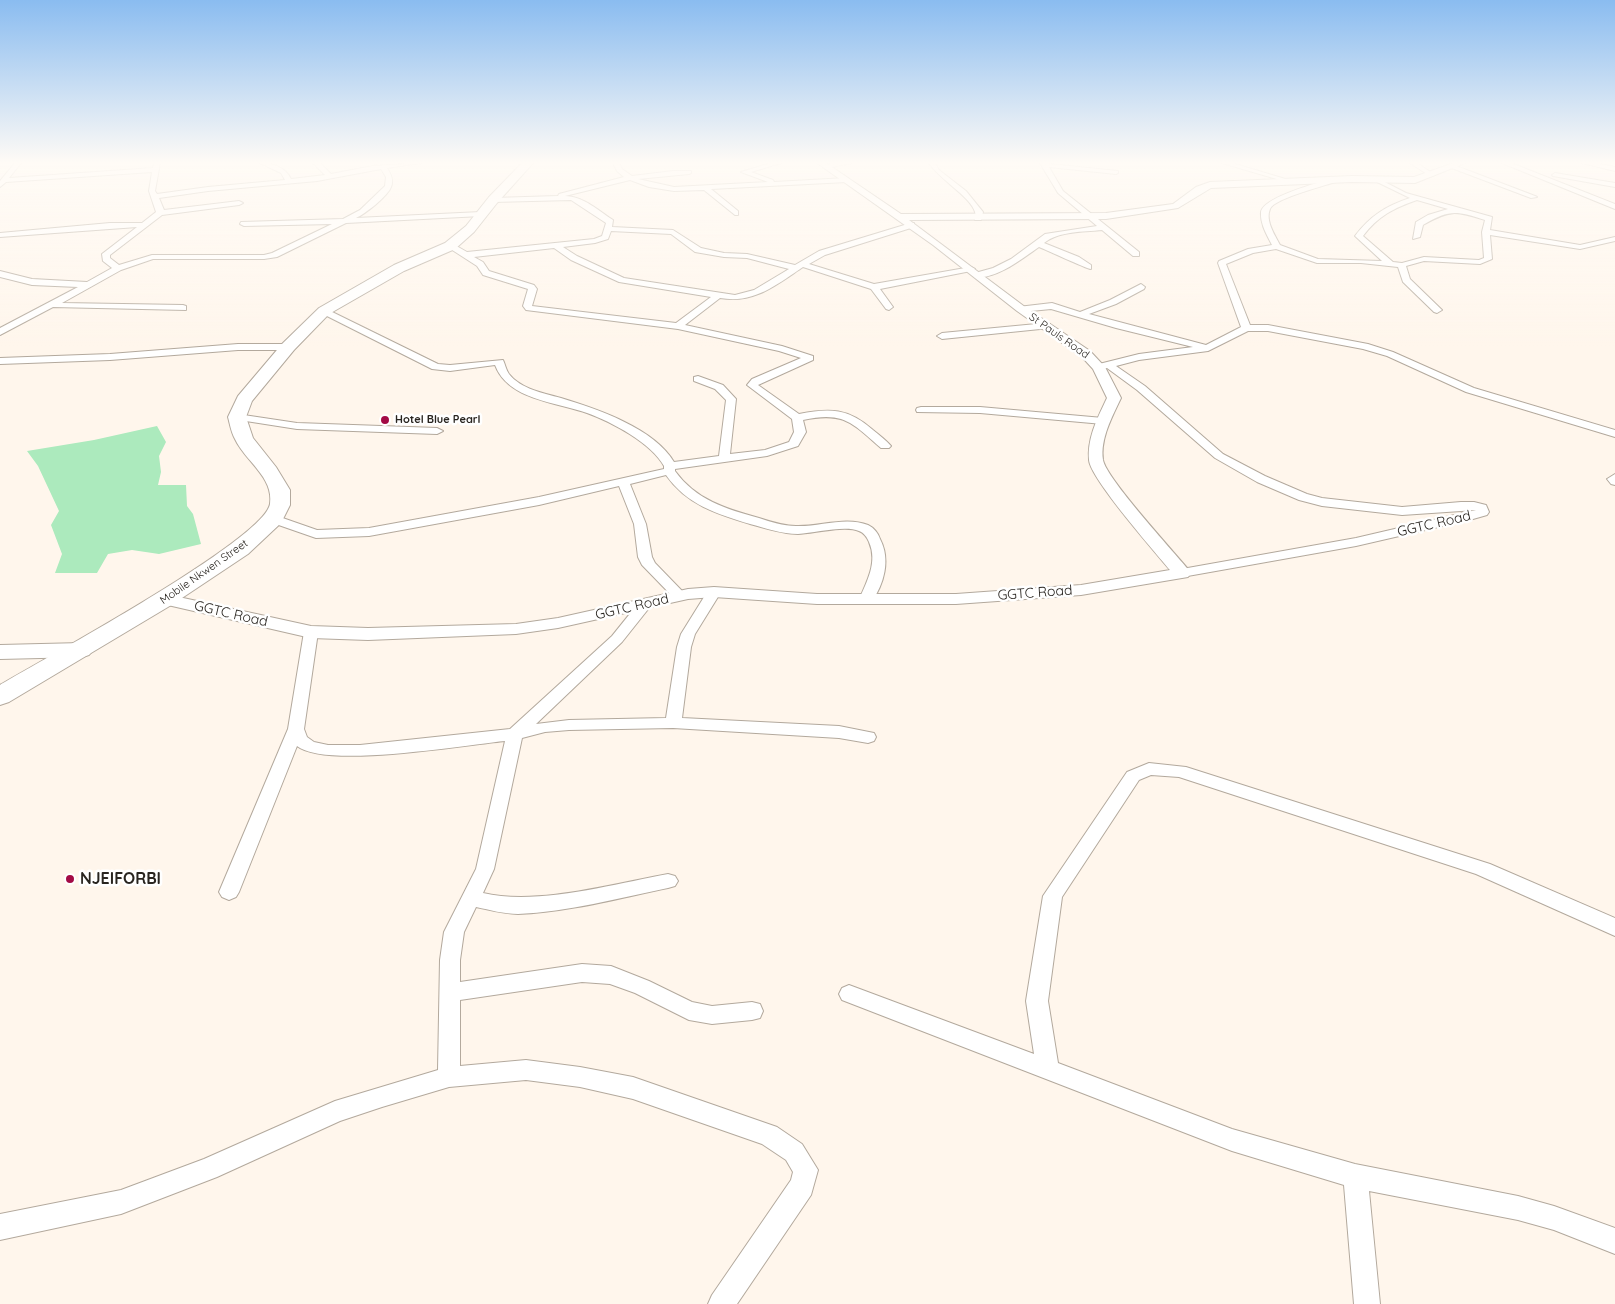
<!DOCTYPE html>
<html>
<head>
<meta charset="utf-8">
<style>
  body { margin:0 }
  canvas { display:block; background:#fff6ec }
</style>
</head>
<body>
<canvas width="1615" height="1304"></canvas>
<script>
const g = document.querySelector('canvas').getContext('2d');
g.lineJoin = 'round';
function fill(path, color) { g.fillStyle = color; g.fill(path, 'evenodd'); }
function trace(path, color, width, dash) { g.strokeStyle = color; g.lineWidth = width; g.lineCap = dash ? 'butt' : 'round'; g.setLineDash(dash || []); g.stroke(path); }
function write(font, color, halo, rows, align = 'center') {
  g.font = font + ' Quicksand,sans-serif'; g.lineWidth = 5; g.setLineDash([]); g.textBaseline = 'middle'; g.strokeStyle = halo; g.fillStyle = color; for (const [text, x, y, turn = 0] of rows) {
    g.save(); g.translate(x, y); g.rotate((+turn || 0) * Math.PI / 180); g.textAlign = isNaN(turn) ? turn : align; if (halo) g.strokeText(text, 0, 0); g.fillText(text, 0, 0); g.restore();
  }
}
fill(new Path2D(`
  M157,426l9,16 -7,14 2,16 -3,13h28l1,21 6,8 8,30 -42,10 -27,-4 -24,4 -11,19h-42l7,-19 -11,-29 8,-14 -21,-45 -11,-15 67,-11z`), '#aceabd');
const minor = new Path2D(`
  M15,163h6l-12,15 144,-10 1,-5h6l-5,28 2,3 51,-7 77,-7 -4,-7 -21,-10c13,0 25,4 31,16l34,-4 -12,-12h7l11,11 42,-8 48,-3 -34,5c4,6 7,12 4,19 -3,9 -26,27 -35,31l125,-6 4,2 -4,2 -135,7 -69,34 -13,2h-111l-32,11 -59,33 121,2 3,1v4l-133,-3 -53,28v-7l78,-41 -46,-2 -32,-8v-6l32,8 55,3 25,-14 -9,-7 -1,-7 35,-27 -137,10v-4l110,-10h32l14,-11 -7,-21 3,-19 -146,10 -6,5v-6zM381,169l5,8 -1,9 -25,24 -17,9 -102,3 -1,2 4,2 88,-2 -60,29 -8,2h-112l-33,10 -9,-7v-3l52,-40 77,-10 4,-2 -4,-2 -75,9 -5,-12 49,-7 109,-10z
  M613,163h6l3,6 10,7 41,-5h18v2l-2,1 -51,5 36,8 94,-5 -27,-10 30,-9h10l-30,9 22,8 1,2 73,-4 3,2 -3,2 -136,7 27,22v4h-3l-31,-25 -30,1 -25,-4 -19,-7 -65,16c18,0 34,15 48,24l-1,7 61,3 28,18 23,5 23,1 48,11 24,-14 92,-28h3v4l-89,28 -16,9 65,20 97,-17 4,2 -4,2 -91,18 13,18 -4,3 -3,-1 -15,-20 -68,-22c-27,18 -49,37 -83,31l-35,27 97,21 31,10v4l-55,25 41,29c31,-6 49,-6 74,16 6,5 13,10 18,16l-2,2h-8c-29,-25 -37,-37 -78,-28l3,12 -8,14 -31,10 -92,13v2c21,29 51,38 84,47 12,4 24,8 37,8 23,1 50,-10 72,-1 6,3 10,8 12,14 11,21 4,45 -9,64h-10l-2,-3c8,-19 19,-38 10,-58 -2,-5 -5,-9 -10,-11 -14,-6 -44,2 -61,3 -16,0 -33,-6 -48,-10 -33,-10 -63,-19 -84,-49l-36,9 16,40 6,33 3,6 32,33 -7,4 -5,-1 -33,-34 -4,-8 -4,-33 -15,-38 -80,19 -170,31 -53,2 -46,-16 -2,-3 6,-4 43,15 52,-2 170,-31 125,-28v-3c-13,-23 -52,-44 -77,-53 -31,-11 -79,-13 -92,-48l-45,6 -18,-2 -111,-56v-4l3,-1 114,56 12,1 53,-5c2,4 3,10 6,14 12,15 34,19 52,24 36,11 93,30 113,64l45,-6 7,-56 -11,-11 -21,-8v-4l4,-1 25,9 13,14 -6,55 35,-4 24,-8 5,-10 -2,-13 -45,-34 5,-6 49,-21 -22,-7 -101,-22 -152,-19 -3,-4 5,-17 -45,-14 -6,-9 -31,-20 7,-2 14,8 127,-13 8,-3 4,-13 -35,-23 -78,2 -4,-2 4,-2 65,-2 1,-2 65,-17 -7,-6zM611,231l60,3 24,18 29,5 23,1 42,11 -35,21 -19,5 -111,-17 -47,-22 -14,-9 32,-4 13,-4zM554,248l17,12 48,22 92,15 -35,26 -144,-17 5,-17 -3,-4 -45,-14 -6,-9 -9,-5z
  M834,163h17l-24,5 -3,-2z
  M929,163h6l4,7 27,21 17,21 -2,8h-6c0,-3 1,-6 0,-8 -4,-15 -36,-33 -46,-49z
  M1040,163l78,8v2l-2,1 -67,-7 14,24 76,61v4h-6l-31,-26c-19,2 -43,1 -58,13l35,14 12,8v4c-4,0 -44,-19 -52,-22 -16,11 -43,33 -64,30v-4l18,-5 18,-9 34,-25 52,-8 -39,-33z
  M1222,163h10l60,18 -5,1z
  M1410,163h7l18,12 -5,1z
  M1502,163h9l104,41v5z
  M1582,163h13l20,4v4z
  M1451,164l84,32 2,1 -6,1 -82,-31 -1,-1z
  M1555,173l60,10v4l-62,-11 -1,-1z
  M1339,177l2,1v2c-12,5 -67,18 -71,29 -5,12 5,26 10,36l38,14 64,2 -27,-25c15,-20 31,-30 55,-38l-37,-18v-2l2,-1 31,16 86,24 -2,13 90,15 35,-8v4l-35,8 -90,-14 2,24 -12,5 -56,-3 -18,5 4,13 32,31 -5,3 -3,-1 -31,-30 -5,-15 -37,-4h-44l-41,-14 -23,4 -27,11 24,61h18l100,19 25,8 81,36 141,42v7l-149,-45 -79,-36 -24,-7 -95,-18h-20l-40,20 -69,9 -23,6 29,20 78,68 42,22 42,18 15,4 80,9 59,-5h13l12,3 3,7 -2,3 -14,4 -117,27 -174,31 -5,-1 -2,-3 7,-4 174,-31 120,-28 -74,5 -80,-9 -23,-6 -42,-18 -42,-24 -78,-68 -30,-22 -4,1 -5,-3 1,-2 40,-10 54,-7 -77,-19 -65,-19 -30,3 -4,-3 1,-2 34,-4 28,9 30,-12 31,-16 4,3 -1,2 -28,15 -27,10 117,31 35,-18 -23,-64 1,-2 29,-12 24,-4c-5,-10 -12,-21 -11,-33 3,-16 63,-31 78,-35zM1417,200l31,9 -20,6 -12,7 -3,17 7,-2 3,-12c27,-16 33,-14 62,-5l-3,12 2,26 -5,2 -55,-3 -22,6 -9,-1 -30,-26c15,-20 31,-28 54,-36z
  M1047,323l3,1v4l-108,11 -5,-3 5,-3z
  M238,344h50l5,3 -5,3h-50l-128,10 -110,4v-6l110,-4z
  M921,407h59l123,11 5,3 -5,3 -123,-11 -63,-1 -1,-2 1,-2z
  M237,414l60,9 140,5 6,3 -6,3 -140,-5 -64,-10 -1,-2z
  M1615,474v11l-4,-1 -4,-5z
  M714,588l7,4 -26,42 -4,13 -9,71 157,8 35,7 2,4 -2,4 -6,2 -29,-5 -166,-10 -104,2 -24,2 -23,6 -28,131 -11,24c54,13 130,-9 185,-19l7,2 3,5 -3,5 -7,2c-49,10 -100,24 -150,26 -14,0 -28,-4 -42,-7l-12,25 -4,28v22l122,-18 29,2 38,15 43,21 20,4 40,-4 8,2 3,7 -3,7 -8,2 -40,4 -23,-4 -54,-27 -25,-9 -28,-2 -122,18v66l66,-6 54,7 53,10 144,50 25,17 16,26 -7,25 -74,109h-29l4,-9 79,-115 2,-8 -7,-12 -24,-16 -129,-45 -53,-12 -54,-7 -77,7 -67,20 -42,14 -123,56 -96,37 -121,26v-26l121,-24 83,-31 131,-58 103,-31 2,-110 4,-28 32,-63 29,-128c-41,4 -179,28 -208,5l-58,146 -3,5 -7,3 -7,-3 -3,-5 69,-163 16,-97 2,-3h10l2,3 -14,97 3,8 7,5 14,3h32l150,-16 102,-93 29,-36h10l2,3 -31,39 -86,82 33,-4 97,-2 11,-71 4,-13 28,-45z
  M1149,763l37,4 304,97 125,54v18l-139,-62 -297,-97 -28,-2 -12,5 -77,117 -14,104 10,62 174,66 123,35 163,32 36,10 61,22v26l-61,-24 -36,-10 -149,-29 11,113h-26l-10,-119 -112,-34 -390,-151 -3,-6 3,-6 7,-3 185,69 -8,-53 17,-105 84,-124z`);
const tertiary = new Path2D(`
  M817,163h9l75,51 205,-1 67,-9 23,-17 14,-5 142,-6 62,1 40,-14h11l-50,20 -63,-1 -141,6 -33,20 -72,11 -197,1 116,87 65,44 15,16 16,31c-9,19 -21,41 -18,62 3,18 70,91 85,109l3,4 -3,4 -107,18 -125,9h-139l-103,-7 -26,2 -130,29 -42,6 -148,6 -57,-2 -152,-35 -3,-4 3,-4 6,-1 146,32 57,2 148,-4 42,-6 130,-29 26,-2 103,7h139l125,-9 89,-15c-15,-18 -80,-92 -81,-110 -2,-22 9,-43 18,-62l-14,-29 -11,-12 -65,-46 -84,-66z`);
const secondary = new Path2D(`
  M82,643l7,2 4,5 -4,5 -7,2 -82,2v-14z`);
const trunk = new Path2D(`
  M522,163h11l-36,40 -23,29 -19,17 -51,22 -75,43 -35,36 -42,51 -6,16 7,21 23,29 14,23v15l-9,18 -33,31 -75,50 -164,98 -9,3v-20c42,-25 264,-145 270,-181 4,-27 -25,-43 -35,-65 -4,-7 -5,-15 -7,-22l10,-21 44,-52 37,-36 75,-43 51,-22 21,-17 23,-29z`);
trace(minor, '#b3a99d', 2);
trace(tertiary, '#b3a99d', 2);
trace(secondary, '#b3a99d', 2);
trace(trunk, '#b3a99d', 2);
fill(minor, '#fff');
fill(tertiary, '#fff');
fill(secondary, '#fff');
fill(trunk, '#fff');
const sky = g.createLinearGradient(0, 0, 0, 346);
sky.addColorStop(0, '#8abcf0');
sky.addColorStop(0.47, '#fffbf6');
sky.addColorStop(1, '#fffbf600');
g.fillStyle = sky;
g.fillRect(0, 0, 1615, 346);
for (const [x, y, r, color] of [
  [385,420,5,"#a30a45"],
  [70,879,5,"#a30a45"]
]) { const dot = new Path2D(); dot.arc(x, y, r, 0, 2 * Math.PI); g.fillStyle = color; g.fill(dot); trace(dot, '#fff', 2); }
write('11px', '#292520', '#fff', [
  ["St Pauls Road",1059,336,35],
  ["Mobile Nkwen Street",204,572,-35]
]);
write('bold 11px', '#292520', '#fff', [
  ["Hotel Blue Pearl",395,420]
], 'left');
write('14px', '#292520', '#fff', [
  ["GGTC Road",1434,524,-13],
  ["GGTC Road",1035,593,-4],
  ["GGTC Road",632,607,-13],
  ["GGTC Road",231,614,13]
]);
write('bold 16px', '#292520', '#fff', [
  ["NJEIFORBI",80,879]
], 'left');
</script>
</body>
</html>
